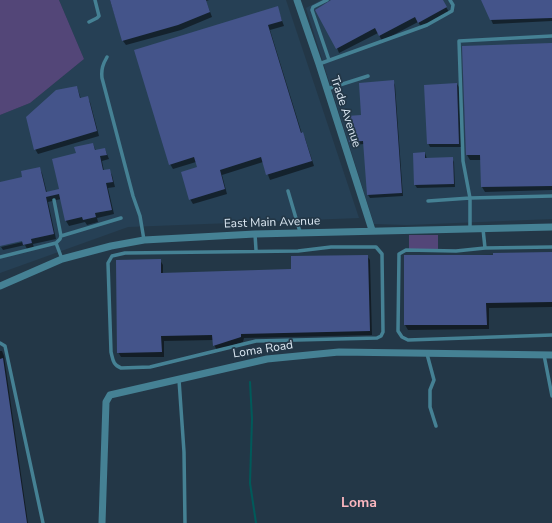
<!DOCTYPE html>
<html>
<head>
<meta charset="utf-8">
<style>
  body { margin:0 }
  canvas { display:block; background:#233747 }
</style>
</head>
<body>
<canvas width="552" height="523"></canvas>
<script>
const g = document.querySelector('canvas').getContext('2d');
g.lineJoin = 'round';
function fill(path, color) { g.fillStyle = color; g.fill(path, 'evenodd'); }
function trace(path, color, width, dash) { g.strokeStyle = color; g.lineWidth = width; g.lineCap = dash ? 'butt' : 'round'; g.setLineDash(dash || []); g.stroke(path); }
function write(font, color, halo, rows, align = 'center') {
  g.font = font + ' "Nunito Sans",sans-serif'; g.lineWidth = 3.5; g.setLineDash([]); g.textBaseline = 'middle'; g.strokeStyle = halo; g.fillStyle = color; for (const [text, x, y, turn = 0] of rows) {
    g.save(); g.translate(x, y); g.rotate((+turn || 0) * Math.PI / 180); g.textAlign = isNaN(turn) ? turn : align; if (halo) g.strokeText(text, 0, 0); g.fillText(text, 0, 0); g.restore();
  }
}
fill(new Path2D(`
  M59,0h227l73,218 -231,9 -128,46v-158l30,-12 54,-44z
  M321,0h231v25h-2h2v194l-145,6 -33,-1 -68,-216z`), '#264055');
fill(new Path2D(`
  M0,0h59l25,59 -54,44 -30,12z
  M409,235h29v14h-29z`), '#534678');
fill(new Path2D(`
  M110,0h99l-3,1 6,16 -31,13 -55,15 -3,-4z
  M335,0h107l7,12 -28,15 -3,-5 -36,19 -4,-8 -39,20 -2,-5z
  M482,0h70v21l-59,3z
  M277,7l7,19 -14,4 32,104 3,4 9,28 -44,14 -7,-18 -41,13 5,19 -34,10 -3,-5 8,-32 -2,-5 -23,7 -3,-5z
  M552,44v146l-67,2 -3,-5 -1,-27h-11l-3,-5 -4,-108z
  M393,81l2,4 8,111 -33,2 -2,-3 -4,-51 -12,1 -2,-3 12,-27z
  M457,84l2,3 2,60h-31l-2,-4z
  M77,87l4,12 6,-2 3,5 9,34 -61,18 -3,-5z
  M93,144l3,7 9,-2 4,10 -7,2 2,10 5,-1 3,5 3,12 -7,1 6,26 -17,4 1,4 -11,3 -2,-3 -16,4 -3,-5 -5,-22 -13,3 8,37 -23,5 1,4 -7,1 -2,-4 -22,5 -2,-3 26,-6v-2l-27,4v-60l24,-5 15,-10 3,5 5,20 13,-3 17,-36z
  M425,153l2,6 25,-1 2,4 1,25 -38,1 -2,-3z
  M552,254v53l-63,1v21l-81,1 -3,-5v-69z
  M367,256l3,4 2,75 -128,3 -1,4 -26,8 -3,-5v-5l-50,1v16h-43l-3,-5 42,-92 3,5v9l129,-4z
  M0,351h2l2,5 24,167h-28z`), '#0007');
trace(new Path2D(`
  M250,382l2,37 -2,64 6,40`), '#005a5a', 2);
fill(new Path2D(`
  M110,0h96l4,12 -32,13 -56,16z
  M331,0h112l4,7 -29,16 -3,-6 -36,19 -4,-8 -39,21 -21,-39z
  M481,0h71v18l-62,2z
  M278,6l4,15 -14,4 33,108 2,-1 9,29 -46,14 -5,-18 -41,13 5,19 -36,11 -8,-28 16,-5 -3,-10 -25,8 -35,-115z
  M552,43v143l-71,1 -1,-32h-14l-4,-109z
  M394,80l8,113 -35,2 -4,-54 -14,1 -2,-26 14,-1 -2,-32z
  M457,83l2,61h-32l-3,-59z
  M77,86l3,12 8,-2 9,35 -63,19 -8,-33 30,-27z
  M93,143l2,7 10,-2 2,7 -7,1 3,14 7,-1 3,13 -7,1 6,27 -17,3 1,4 -13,3 -1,-3 -17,4 -6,-27 -13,3 8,37 -23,5 1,4 -9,2 -1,-4 -22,5v-64l22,-5 -1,-6 19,-4 6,25 13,-3 -7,-30 24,-6 -2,-6z
  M425,152v6l28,-1 1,27 -40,1 -1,-32z
  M552,252v50l-66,1 1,22h-83v-70h89v-2z
  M368,255l2,76 -129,3v3l-28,9 -1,-11 -51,1 1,16 -45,1 -1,-93 45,-1v14l130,-4v-13z
  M3,358l24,165h-27v-164z`), '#44548a');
trace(new Path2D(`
  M327,0l-14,7 -1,3 17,50
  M89,22l8,-4 2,-2 -4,-16
  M107,57c-4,7 -6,12 -5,21l31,118 7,20 4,24
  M319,64l108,-39 25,-14 1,-6 -3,-5
  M327,89l41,-13
  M288,191l12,41
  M54,200l7,36 -1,3 -4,4 6,16
  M428,201l42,-3 82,-2
  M470,229v-31l-7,-37 -4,-120 93,-5
  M483,229l2,19
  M255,234l1,16
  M61,236l60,-18
  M331,247h45l6,7 1,78 -2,4 -4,2 -121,3 -106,26 -29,1c-8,-3 -8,-8 -10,-16l-3,-89 4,-7 13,-3 173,-2z
  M552,247l-67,1 -29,3 -50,-1 -7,4 -1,77 4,6 6,3 144,-5
  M0,257l56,-14
  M0,343l5,3 38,177
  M427,354l7,26 -4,10v17l6,19
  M544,355l8,41
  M179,380l5,72 1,71`), '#458194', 3.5);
trace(new Path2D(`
  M297,0l22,64 53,166
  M0,286l62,-27 49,-13 33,-6 111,-6 297,-7
  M102,523l4,-121 4,-7 157,-36 72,-7 213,3`), '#458194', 7);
write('12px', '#dce8f3', '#233747', [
  ["Trade Avenue",345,112,72],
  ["East Main Avenue",272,223,-2],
  ["Loma Road",263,350,-9]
]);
write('bold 14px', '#fab6bf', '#233747', [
  ["Loma",359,504]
]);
</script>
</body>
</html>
